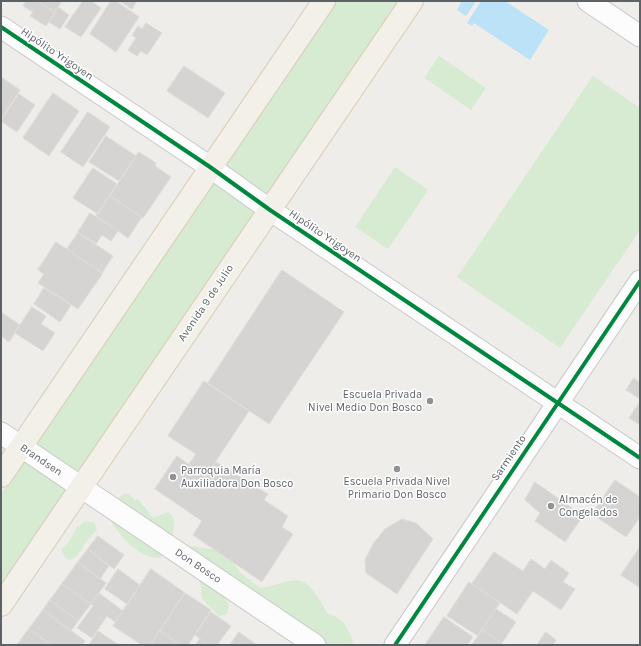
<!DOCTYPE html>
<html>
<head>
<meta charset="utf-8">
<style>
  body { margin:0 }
  #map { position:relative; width:641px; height:646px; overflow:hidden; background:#eeede9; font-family:Karla,sans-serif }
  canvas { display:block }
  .frame { position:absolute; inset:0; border:2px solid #5d6267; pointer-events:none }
</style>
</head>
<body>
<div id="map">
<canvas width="641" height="646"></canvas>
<div class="frame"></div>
</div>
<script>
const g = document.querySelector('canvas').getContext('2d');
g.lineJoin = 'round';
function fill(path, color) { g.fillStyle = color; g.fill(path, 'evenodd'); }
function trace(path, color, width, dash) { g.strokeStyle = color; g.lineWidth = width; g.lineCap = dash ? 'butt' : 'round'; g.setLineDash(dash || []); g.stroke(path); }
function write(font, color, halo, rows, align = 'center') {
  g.font = font + ' Karla,sans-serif'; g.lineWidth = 3; g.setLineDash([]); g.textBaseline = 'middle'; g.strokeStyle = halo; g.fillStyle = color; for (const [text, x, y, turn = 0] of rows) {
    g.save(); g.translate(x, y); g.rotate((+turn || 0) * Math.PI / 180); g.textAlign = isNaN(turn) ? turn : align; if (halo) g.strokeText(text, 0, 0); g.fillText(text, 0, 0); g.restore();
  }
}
fill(new Path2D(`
  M336,1h62l-397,584v-91z
  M439,56l47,32 -15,22 -47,-32z
  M593,76l47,32v122l-80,118 -103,-71z
  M395,167l33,23 -40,59 -33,-22z
  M124,494h5l6,6 3,-1 15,19 15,-6c11,8 3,17 6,27l-14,19c-23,0 -42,-24 -52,-42l5,-14z
  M86,521l8,2 3,7c-4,5 -10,9 -13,15 -6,11 -15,25 -23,4l8,-7 7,-14z
  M189,546l31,4 7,5 14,18 19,15c10,-1 19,-5 30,-7 21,-5 28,19 38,33 15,3 20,14 25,27l-3,4h-51l-68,-50 -5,4 3,7 -2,8 -8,2 -17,-17c-1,-5 0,-11 -2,-16 -5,-16 -17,-16 -11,-37z`), '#d6ebd2');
fill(new Path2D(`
  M462,1h14l-10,15 -9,-6z
  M481,1h24l44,29 -19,30 -56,-37 -2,3 -5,-3z`), '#bce2f8');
const building = new Path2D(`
  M26,1h12l17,11 -9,14 -16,-10 3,-4 -10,-6z
  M38,1h24l-7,11z
  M83,1h8l10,7 -20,29 -16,-10z
  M111,1h5l23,16 -23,35 -26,-18z
  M120,1h17l-5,8z
  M58,7l11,8 -9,14 -11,-7z
  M146,23l16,10 -15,22 -6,-4 -4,5 -9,-6 8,-12 -4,-3 6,-9 4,3z
  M184,66l41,27 -17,25 -41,-27z
  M1,77l19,13 -19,29z
  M53,93l26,18 -30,45 -26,-18z
  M19,94l16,11 -18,27 -16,-11z
  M88,112l22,15 -27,40 -22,-15z
  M106,136l30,20 -17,25 -30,-19z
  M139,152l17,11 -1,3 16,11 -28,41 -33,-22z
  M93,168l24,16 -19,30 -25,-16z
  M110,196l32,21 -14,21 -32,-22z
  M90,213l28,18 -7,10 -9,-6 -6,9 -18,-12z
  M78,233l35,23 -11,17 -35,-24z
  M56,242l47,31 -25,36 -40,-26 6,-9 -6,-4z
  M282,270l62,42 -75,112 -61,-41z
  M44,288l27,17 -11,17 -26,-18z
  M32,307l14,9 -5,8 14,9 -12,18 -28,-18z
  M1,312l19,13 -11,17 -8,-6z
  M634,378l6,5v16l-14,-9z
  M204,381l45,30 -43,65 -17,-12 7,-10 -28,-18z
  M640,402v23l-11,-7z
  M177,456l29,21 10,-15 52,32 -4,6 24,16 -6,11 11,7 -31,48 -69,-47 9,-14 -47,-32z
  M615,480l25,17v20l-14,20 -34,-23z
  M535,482l48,34 -18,26 -30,-21 5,-8 -15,-13z
  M402,519l14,4 17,16 -36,55 -31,-21 -1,-13 8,-16 12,-15z
  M98,536l26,19 -10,14 -26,-20z
  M640,547v41l-19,-13z
  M88,549l21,17 -9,13 -22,-17z
  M494,552l29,19 8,-12 14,10 6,-9 18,13 -6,9 12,7 -14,21 -28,-19 -16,23 -45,-30z
  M78,562l28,21 -15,21 -29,-20z
  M118,569l22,16 -13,19 -22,-15z
  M151,569l34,24 -35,52h-8l-29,-19z
  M469,582l31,21 -22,33 -31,-20z
  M62,584l29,20 -13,17 -28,-21z
  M99,593l24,18 -8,11 -8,-6 -15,22 -15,-10 16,-22 -2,-2z
  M185,593l26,17 -23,35h-7l-21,-14z
  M50,600l28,21 -7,10 -28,-21z
  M496,609l20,13 -14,21 -20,-13z
  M43,610l42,31 -3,4h-30l-23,-16z
  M211,612l20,14 -14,19h-9l-13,-10z
  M444,617l29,20 -6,8h-42z
  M29,629l21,15 -1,1h-32z
  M482,630l20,13 -1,2h-29z
  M98,631l21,14h-30z
  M160,631l21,14h-31z
  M239,632l18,13h-27z
  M546,632l10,8 -3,5h-16z
  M200,639l8,6h-12z`);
fill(building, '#d6d4d2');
trace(building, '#dedbd7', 1);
const minor = new Path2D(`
  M588,1l52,35
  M1,27l209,140 60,43 370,248
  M1,433l314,212
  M395,645l245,-364`);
const major = new Path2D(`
  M1,476l323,-475
  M1,605l411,-604`);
trace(minor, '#c9c9ca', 23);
trace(major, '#d8ccb4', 24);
trace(minor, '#fcfcfc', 21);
trace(major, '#f3f0e9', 22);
trace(new Path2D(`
  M1,27l209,140 60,43 370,248
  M395,645l245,-364`), '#00873e', 4);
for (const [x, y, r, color] of [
  [430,401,4,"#909394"],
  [397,469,4,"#909394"],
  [173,477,4,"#909394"],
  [551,506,4,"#909394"]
]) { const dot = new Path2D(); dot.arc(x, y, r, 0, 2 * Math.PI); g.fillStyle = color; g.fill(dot); trace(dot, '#fff', 1.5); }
write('11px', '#5d6267', '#fff', [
  ["Hipólito Yrigoyen",57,54,34],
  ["Hipólito Yrigoyen",325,236,34],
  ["Avenida 9 de Julio",206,303,-56],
  ["Sarmiento",509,458,-56],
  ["Brandsen",41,460,34],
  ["Don Bosco",198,566,34]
]);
write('11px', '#5d6267', '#fff', [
  ["Escuela Privada",422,395,"right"],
  ["Nivel Medio Don Bosco",422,408,"right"],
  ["Parroquia María",181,471],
  ["Auxiliadora Don Bosco",181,484],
  ["Escuela Privada Nivel",397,482,"center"],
  ["Primario Don Bosco",397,495,"center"],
  ["Almacén de",559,500],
  ["Congelados",559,513]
], 'left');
</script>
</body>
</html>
